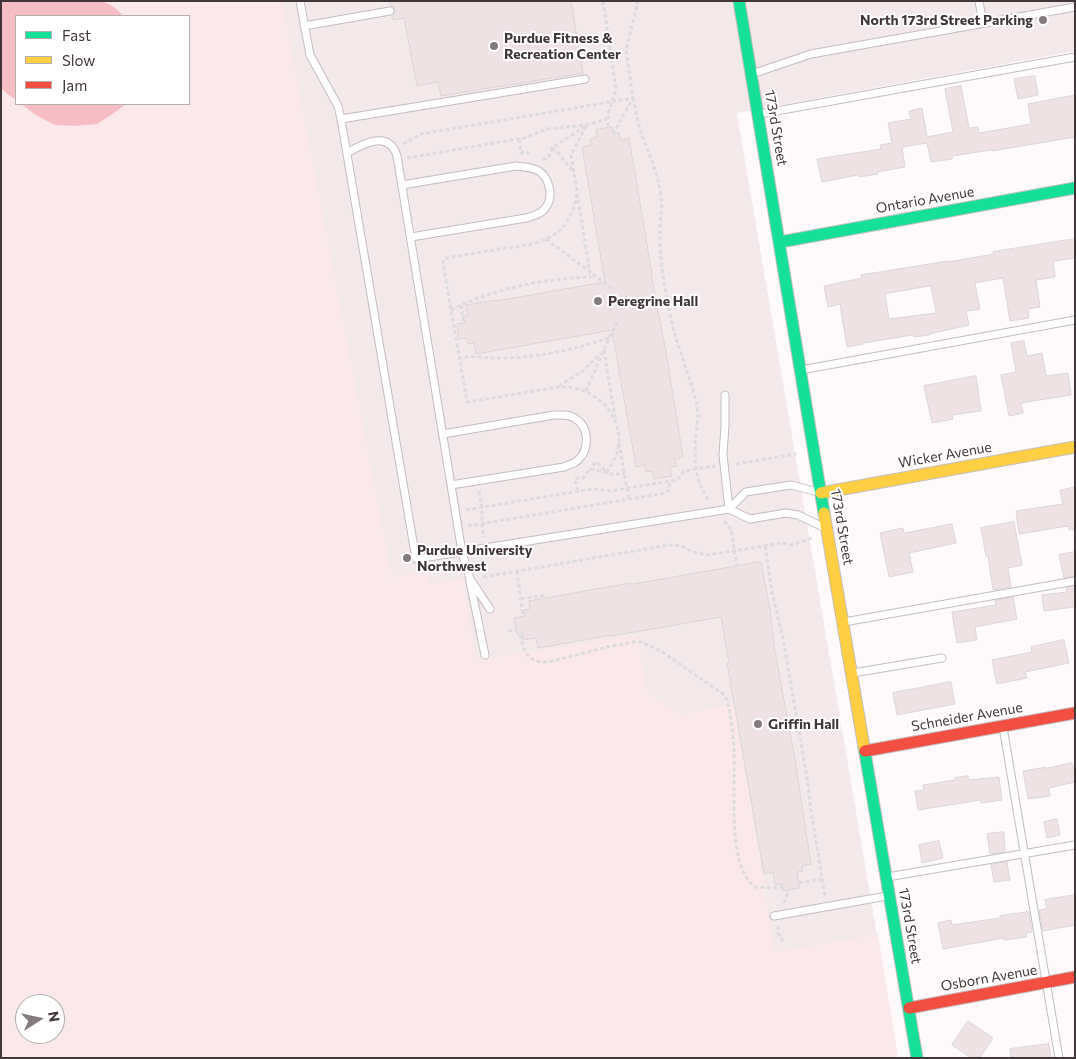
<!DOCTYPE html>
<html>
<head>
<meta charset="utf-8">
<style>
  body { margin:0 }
  #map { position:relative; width:1076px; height:1059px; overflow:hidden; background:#fefafb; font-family:Commissioner,sans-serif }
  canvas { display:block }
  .frame { position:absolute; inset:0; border:2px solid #423738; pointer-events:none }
  .legend { position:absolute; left:15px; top:15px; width:175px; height:90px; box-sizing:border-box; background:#fff; border:1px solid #b3afaf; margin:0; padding:6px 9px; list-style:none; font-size:15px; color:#423738 }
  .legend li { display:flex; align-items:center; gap:10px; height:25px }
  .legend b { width:25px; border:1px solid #b3afaf }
  .north { position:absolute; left:15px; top:994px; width:50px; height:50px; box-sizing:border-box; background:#fff; border:1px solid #b3afaf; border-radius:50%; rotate:80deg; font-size:14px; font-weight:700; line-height:20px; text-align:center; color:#423738 }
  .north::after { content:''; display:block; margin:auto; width:18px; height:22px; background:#847b7c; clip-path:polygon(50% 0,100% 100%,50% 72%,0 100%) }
</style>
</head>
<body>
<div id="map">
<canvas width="1076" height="1059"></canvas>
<div class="frame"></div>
<ul class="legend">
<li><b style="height:6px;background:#16e098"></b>Fast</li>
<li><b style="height:6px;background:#ffcf43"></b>Slow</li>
<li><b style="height:6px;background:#f24e42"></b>Jam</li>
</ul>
<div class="north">N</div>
</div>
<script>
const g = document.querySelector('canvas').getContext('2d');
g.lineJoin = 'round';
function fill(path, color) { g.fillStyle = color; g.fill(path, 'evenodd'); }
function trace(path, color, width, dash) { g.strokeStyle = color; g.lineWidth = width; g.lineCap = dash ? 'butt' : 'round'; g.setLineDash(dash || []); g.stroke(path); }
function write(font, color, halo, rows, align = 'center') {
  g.font = font + ' Commissioner,sans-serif'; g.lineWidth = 4; g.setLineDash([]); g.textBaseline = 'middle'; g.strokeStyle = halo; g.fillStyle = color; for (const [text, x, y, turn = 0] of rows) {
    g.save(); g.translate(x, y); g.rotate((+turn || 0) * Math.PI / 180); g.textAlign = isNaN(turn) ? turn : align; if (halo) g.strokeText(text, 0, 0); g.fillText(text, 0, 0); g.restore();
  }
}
fill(new Path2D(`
  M1,1h1074v50l-338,62 161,945h-897zM16,16h173v88h-173zM25,1004h30v30h-30z`), '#f3e9ea');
fill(new Path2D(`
  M1,1h281l110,576 34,-6 3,13 34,-5 13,81 161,-25 10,56 33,24 54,-11 41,248 103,-18 20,124h-897zM16,16h173v88h-173zM25,1004h30v30h-30z`), '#fae8ea');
fill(new Path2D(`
  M1,1h100c8,2 17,8 22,15h-107v84l-15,-11z
  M21,104h105l-15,11 -14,9 -23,2 -19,-1 -19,-10z`), '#f6bdc4');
const building = new Path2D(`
  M390,1h181l12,72 -142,23 -3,-14 -21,4 -13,-68 -11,2 -1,-4 3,-3v-3l-1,-3 -3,-1z
  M1035,76l3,19 -20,4 -4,-20z
  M961,86l8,42 9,-1 1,6 52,-9 -3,-20 47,-9v42l-83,14v-1l-40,6v3l-21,3 -4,-19 -25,4 3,20 -28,5 1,2 -19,3 -1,-2 -36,7 -5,-23 64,-10 -1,-4 12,-2 -4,-20 23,-4 -2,-8 13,-3 5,29 26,-5 -8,-43z
  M612,127l1,7 6,-1 1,7 9,-2 23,136h-1l15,78 17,105 -8,2 1,7 -6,1 2,9 -18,3 -2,-8 -6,1 -2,-7 -8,2 -24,-137 -136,24 -2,-11 -6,1 -1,-6 -8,1 -2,-15 8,-1 -2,-7 5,-1 -2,-10 30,-5v1l35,-6 74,-13 -23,-135 9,-2 -1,-6 7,-2 -1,-7z
  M1075,239v19l-22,3 2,16 -19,3 4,27 -12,2 1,9 -19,3 -7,-43 -28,5 5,26 -14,2 3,14 -40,9v1l-15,2 -1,-2 -50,8v1l-16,3 -7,-43 -12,3 -4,-21 38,-8 -1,-3 87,-14 1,1 45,-8 -1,-2zM931,286l5,27 -47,6 -4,-25z
  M1024,341l3,15 15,-3 4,23 22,-3 3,22 -50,8 2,10 -14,3 -8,-41 15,-3 -5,-29z
  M976,376l5,35 -29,4 1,4 -21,4 -8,-37z
  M1075,487v42l-6,1 -1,-4 -49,8 -3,-23 47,-7 -3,-13z
  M1014,522l8,43 -14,3 3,19 -18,3 -5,-34h-2l-5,-28z
  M952,524l4,19 -47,10 4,19 -24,5 -9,-44 23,-5 1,5z
  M1075,552v24l-11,2 -5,-23z
  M761,562l9,48 4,36 20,108 17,110 -9,2 1,5 -6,1 2,16 -16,3 -1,-7 -7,1 -2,-13 -9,2 -37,-211h2l-8,-46 -109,19v-1l-74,13 -2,-10 -13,2 -1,-7 -5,1 -3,-16 11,-2 -1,-6 6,-1 -1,-8 67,-12 35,-6v1z
  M1075,586v21l-31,4 -2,-16 25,-3 -1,-4z
  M1013,597l4,22 -42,8 2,13 -20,3 -5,-31 44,-7 -1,-4z
  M1064,640l5,23 -44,9 2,6 -30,6 -5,-24 40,-8 -1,-5z
  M951,682l4,22 -58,11 -4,-22z
  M1072,763l3,12v7l-26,6 1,8 -22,3 -5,-28 23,-4v1z
  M968,776l1,4 30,-3 3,23 -21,3v-3l-63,10 -3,-19 9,-1 -1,-5 32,-5v-2z
  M1057,819l3,16 -13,3 -3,-16z
  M1004,832l1,20 -15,2 -3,-20z
  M939,841l4,17 -21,5 -3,-18z
  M1007,862l3,18 -16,2 -3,-17z
  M1075,895v30l-32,6 -4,-21 8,-1 -2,-9z
  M1029,912l3,20 -6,1 1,4 -23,3v-2l-61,11 -5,-26 13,-3 1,5 48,-7v-2z
  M968,1021l25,17 -13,20h-9l-19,-13z
  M1049,1044l2,14h-40l-1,-9z`);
fill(building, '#eee2e4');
trace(building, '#dcd5d6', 1);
const lane = new Path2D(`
  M300,1l10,54 28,51 3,13 75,440 313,-50 17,-17 45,-7 27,7
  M979,1l4,22
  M304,26l86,-15
  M752,74l59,-20 264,-47
  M760,114l315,-57
  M341,119l244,-40
  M347,153c17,-10 42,-23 50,3l65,396 8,27 20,30
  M402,185l114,-19c8,1 16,1 23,5 10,7 15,25 7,36 -4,7 -13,9 -20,11l-115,19
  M801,370l274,-50
  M725,395v30l-2,30 6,54
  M443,434l111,-19c7,0 16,-1 22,4 14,9 13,31 2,41 -4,4 -10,5 -14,7l-113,18
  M729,509l21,10 36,-6 12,2 25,12
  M470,582l15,73
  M844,622l231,-41
  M853,673l89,-15
  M1003,727l56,331
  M887,877l188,-32
  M774,916l113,-20`);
const fast = new Path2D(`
  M739,1l85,512
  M780,242l295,-54
  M864,747l53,311`);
const slow = new Path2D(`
  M821,493l254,-46
  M824,513l40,234`);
const jam = new Path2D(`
  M865,751l210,-38
  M909,1008l166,-31`);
trace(lane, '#c4bdbe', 9);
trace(fast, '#c4bdbe', 13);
trace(slow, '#c4bdbe', 13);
trace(jam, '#c4bdbe', 13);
trace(new Path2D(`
  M603,1l13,89 -8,24v14
  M633,98c3,13 5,27 10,40 8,21 15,35 18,58 2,11 -1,22 -1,34 -1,24 4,55 9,79 3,16 7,32 13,47 5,17 12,33 15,51 2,9 0,18 -1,26 -2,26 -2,48 14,69
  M586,126l-15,29 19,119
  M613,134l20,-36
  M519,139l2,14 5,-1 6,3
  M403,144l18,-10 212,-36 -7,-48 12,-49
  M552,148l7,6 13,16
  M407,158l117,-20 23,-9 39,-4 21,-6
  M542,159h3l4,-3 3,-8 34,-22
  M577,194c-3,14 -7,27 -18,37 -16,14 -40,15 -59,18 -18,3 -36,6 -54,9l-2,1 -1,4 24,139 92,-15c30,-2 60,21 60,53 0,12 -6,22 -12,32l-11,-10 -6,7
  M546,239l68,51
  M461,305l2,16
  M451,310c43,-22 95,-32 144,-33
  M604,350l11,68
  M458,358c16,-3 32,1 47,0 36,-1 70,-9 104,-20
  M559,386l25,-16 17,-17
  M586,391l23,-53 10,-19
  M619,443l10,57
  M736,464l60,-10
  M479,491l3,17v16l2,13
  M578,491l-3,-11 1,-2h7l7,-9 22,5h13
  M466,510l126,-21 19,2 66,-11 7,-9 31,-5
  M724,521l7,8 6,38
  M468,526l197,-33 3,-2 2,-3 -1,-7
  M765,546l7,46 11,46 25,146 3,27 14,85
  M517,571l6,45
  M483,577l186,-32 12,1 12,6 14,3 76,-12 8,2 21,-7
  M521,599l26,-4
  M508,631l8,-2
  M520,635c4,19 9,28 29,27l62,-16 23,-4h7l20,9 62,43 4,6 2,7c2,15 5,31 5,46 2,32 -8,114 21,134l15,1 12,-1
  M799,883l24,-4
  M784,903l5,-13
  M778,926v7l5,8`), '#dddbdc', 3, [4, 2.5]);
trace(lane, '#fffefe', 7);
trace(fast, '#16e098', 11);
trace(slow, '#ffcf43', 11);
trace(jam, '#f24e42', 11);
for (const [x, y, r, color] of [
  [1043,20,5,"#847b7c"],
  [494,46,5,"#847b7c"],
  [598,301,5,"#847b7c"],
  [407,558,5,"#847b7c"],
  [758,724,5,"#847b7c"]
]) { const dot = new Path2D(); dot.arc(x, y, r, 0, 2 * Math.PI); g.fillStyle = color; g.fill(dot); trace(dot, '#fff', 2); }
write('bold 14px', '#423738', '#fff', [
  ["North 173rd Street Parking",1033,20,"right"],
  ["Purdue Fitness &",504,38],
  ["Recreation Center",504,54],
  ["Peregrine Hall",608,301],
  ["Purdue University",417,550],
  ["Northwest",417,566],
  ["Griffin Hall",768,724]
], 'left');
write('14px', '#423738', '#fff', [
  ["173rd Street",776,128,80],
  ["Ontario Avenue",925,200,-10],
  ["Wicker Avenue",945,455,-10],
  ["173rd Street",842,527,80],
  ["Schneider Avenue",967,717,-10],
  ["173rd Street",910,926,80],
  ["Osborn Avenue",989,978,-10]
]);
</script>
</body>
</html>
